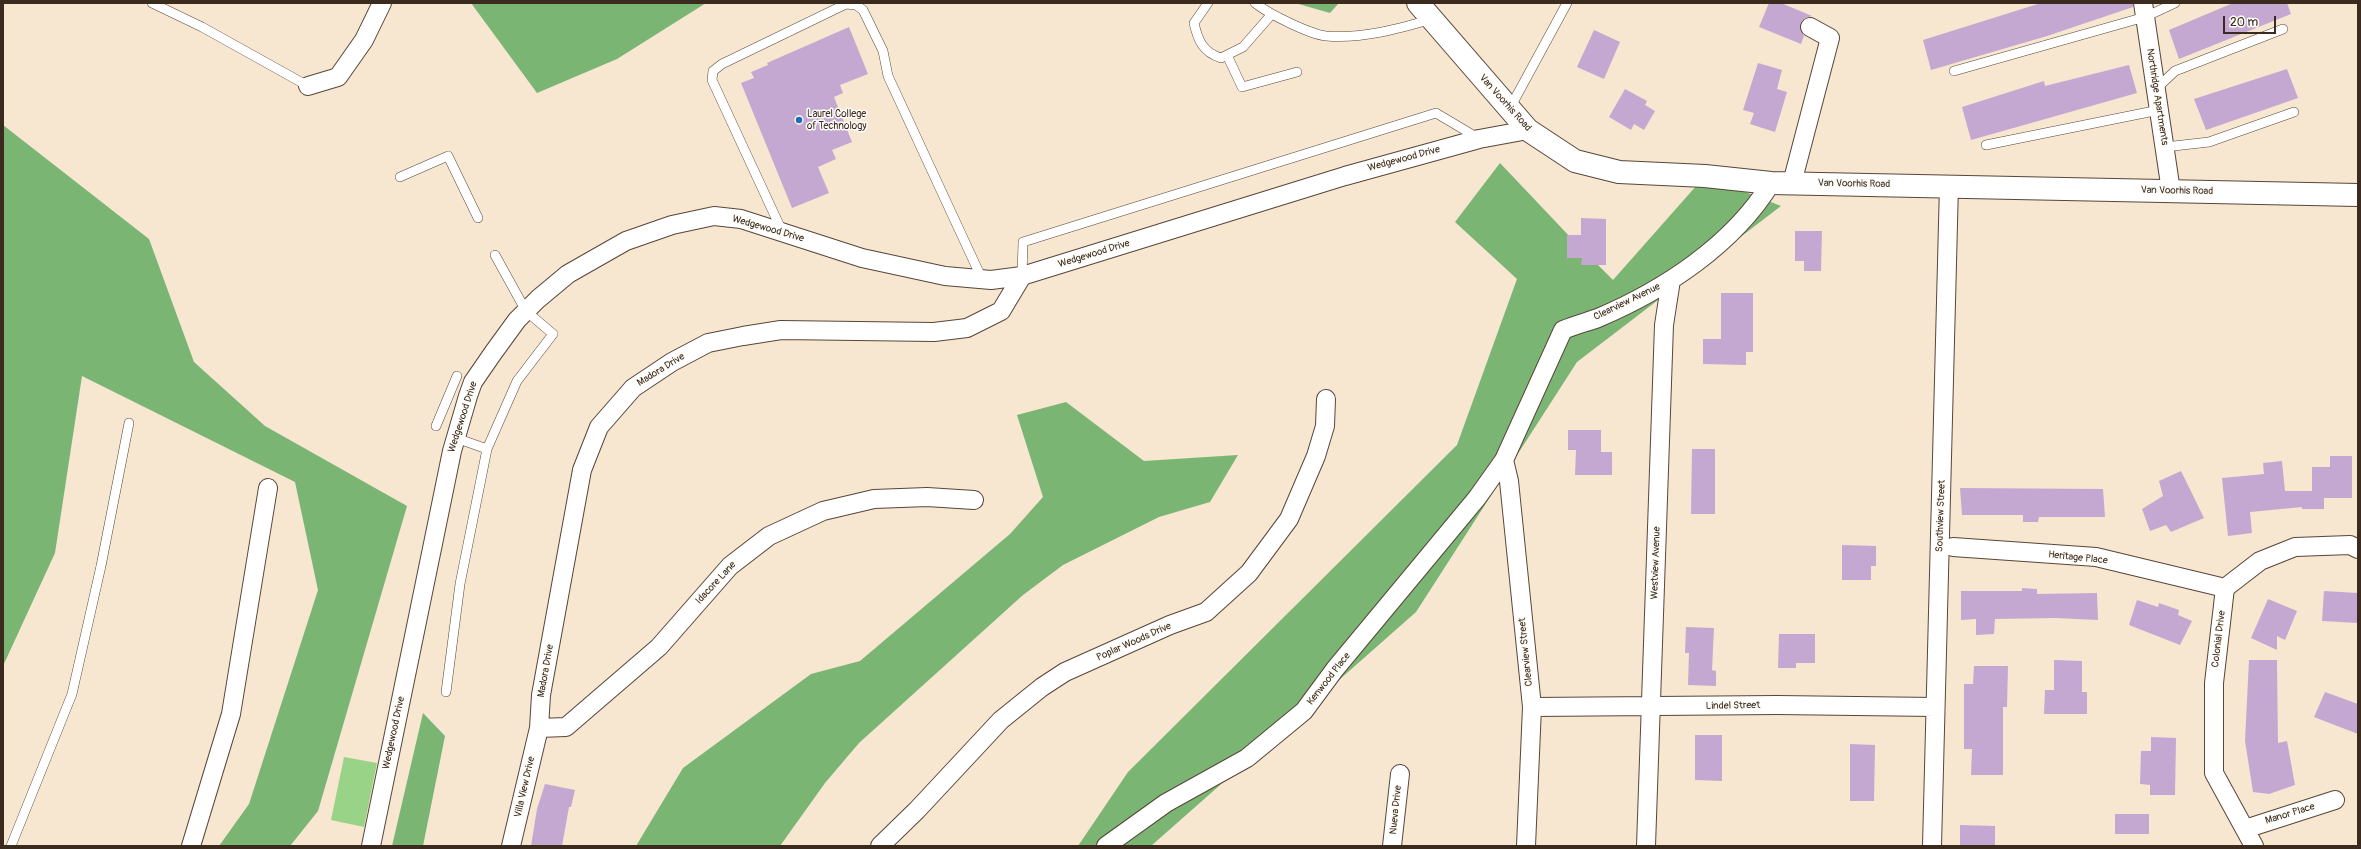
<!DOCTYPE html>
<html>
<head>
<meta charset="utf-8">
<style>
  body { margin:0 }
  #map { position:relative; width:2361px; height:849px; overflow:hidden; background:#f7e6d0; font-family:Pangolin,sans-serif }
  canvas { display:block }
  .frame { position:absolute; inset:0; border:4px solid #3b2a1e; pointer-events:none }
  .scale { position:absolute; left:2223px; top:16px; width:53px; height:18px; box-sizing:border-box; border:2px solid #3b2a1e; border-top:0; padding-left:5px; font-size:12px; line-height:14px; white-space:nowrap; color:#3b2a1e; -webkit-text-stroke:3px #fdfcf7; paint-order:stroke }
</style>
</head>
<body>
<div id="map">
<canvas width="2361" height="849"></canvas>
<div class="frame"></div>
<div class="scale">20 m</div>
</div>
<script>
const g = document.querySelector('canvas').getContext('2d');
g.lineJoin = 'round';
function fill(path, color) { g.fillStyle = color; g.fill(path, 'evenodd'); }
function trace(path, color, width, dash) { g.strokeStyle = color; g.lineWidth = width; g.lineCap = dash ? 'butt' : 'round'; g.setLineDash(dash || []); g.stroke(path); }
function write(font, color, halo, rows, align = 'center') {
  g.font = font + ' Pangolin,sans-serif'; g.lineWidth = 3; g.setLineDash([]); g.textBaseline = 'middle'; g.strokeStyle = halo; g.fillStyle = color; for (const [text, x, y, turn = 0] of rows) {
    g.save(); g.translate(x, y); g.rotate((+turn || 0) * Math.PI / 180); g.textAlign = isNaN(turn) ? turn : align; if (halo) g.strokeText(text, 0, 0); g.fillText(text, 0, 0); g.restore();
  }
}
fill(new Path2D(`
  M344,757l33,6 -13,64 -33,-7z`), '#99d387');
fill(new Path2D(`
  M471,3h235l-89,56 -80,34z
  M1295,3h44l-9,10z
  M3,125l146,114 45,123 71,64 142,80 -89,305 -28,35h-71l30,-42 69,-214 -23,-108 -213,-106 -27,177 -52,113z
  M1500,163l73,77 40,40 92,-104 76,30 -204,156 -161,250 -265,234h-73l50,-74 329,-327 60,-166 -62,-57z
  M1066,402l78,59 94,-6 -28,47 -51,15 -96,48 -40,30 -164,148 -34,40 -45,63h-144l47,-78 128,-94 49,-13 150,-127 33,-37 -26,-82z
  M423,713l22,23 -22,110h-31z`), '#7ab574');
fill(new Path2D(`
  M1769,3h12l31,13 -7,2 -4,4 -1,6 4,8 -3,8 -42,-17z
  M2041,3h92v4l-86,29 -116,34 -8,-30z
  M2233,3h54l4,11 -112,45 -10,-29z
  M849,27l19,47 -28,11 3,8 -9,4 18,45 -20,8 4,9 -18,8 11,26 -37,15 -51,-125 13,-5 -3,-6 17,-7 -1,-2z
  M1594,30l26,12 -16,37 -27,-12z
  M1758,63l24,7 -5,19 10,3 -12,40 -25,-8 4,-11 -11,-3z
  M2129,65l8,28 -166,47 -9,-33 82,-26 1,5z
  M2287,69l11,29 -92,32 -12,-31z
  M1625,89l22,12 -2,4 10,6 -11,19 -10,-6 -3,6 -22,-13z
  M1581,218l25,1v46h-25l1,-7h-15v-23h14z
  M1795,231h27l-1,40h-17v-10h-9z
  M1721,293h32v59h-7v13l-43,-1v-25h18z
  M1568,430h33v22h11v23h-37l1,-25h-8z
  M1692,449h23v65h-24z
  M2330,456h22v42h-28v11h-22v-2l-52,5 2,21 -24,3 -6,-58 42,-4 -1,-11 19,-2 3,30h27v-24h18z
  M2181,471l23,47 -33,14 -5,-7 -16,6 -8,-22 21,-13 -4,-15z
  M1960,488l143,1 2,28h-66l-1,5h-15v-7h-61z
  M1842,545l34,1v20h-5v14h-29z
  M2022,588l15,1v5l60,-1 1,27 -42,-2 -61,1 -1,15 -18,1v-16l-15,1v-29h61z
  M2324,591l34,2v30l-36,-2z
  M2268,599l29,12 -12,29 -8,-4v14l-26,-12z
  M2137,600l21,7 1,-4 20,7 -1,5 14,6 -12,24 -51,-20z
  M1686,627l28,1 -2,42 4,1v15l-28,-1 1,-32h-4z
  M1779,634h36v29h-19v5h-18z
  M2054,660l28,1v31h5v22h-43l1,-24h9z
  M2249,660h28l1,83 9,-2 8,44 -26,9 -16,-2 -8,-51z
  M1974,666h34l-1,41h-4v68h-32l1,-26h-8v-65h9z
  M2325,692l33,12v30l-44,-17z
  M1695,735h27v46l-27,-1z
  M2151,737l25,1 -1,57h-25v-10l-10,-1 1,-33h10z
  M1850,744l25,1 -1,56h-24z
  M545,784l30,6 -4,17h-2l-7,39h-31l6,-37z
  M2115,814h34v20h-34z
  M1960,825l35,1v20h-35z`), '#c5a8d1');
const lane = new Path2D(`
  M152,3l50,24 106,59
  M1208,3l-14,20c4,18 9,29 27,35l22,-11 28,-32
  M1255,3c14,11 54,31 71,33 36,3 72,-7 106,-17
  M1227,55l15,32 55,-15
  M1954,71l191,-54 30,-14
  M2156,89l19,-18 108,-42
  M1510,108l57,-105
  M1986,145l173,-35
  M2165,147l44,-5 85,-30
  M400,177l48,-21 30,62
  M782,231l-70,-151 1,-9 9,-7 124,-60 10,1 7,5 20,41 5,25 94,203
  M1022,276l1,-34 413,-129 42,25
  M436,426l21,-50
  M456,438l31,11
  M446,692l14,-108 27,-135 30,-68 36,-47 -27,-23 -31,-56
  M11,846l61,-152 29,-128 28,-143`);
const street = new Path2D(`
  M2143,3l28,188
  M308,86l30,-9 26,-37 18,-37
  M1792,183l38,-145 -20,-11
  M1504,460l5,21 23,226 -6,139
  M1953,547l143,10 129,31
  M1532,707l245,-2 158,2
  M539,728l27,-1 93,-80 71,-81 39,-30 54,-25 51,-12 53,-2 47,3
  M2245,829l90,-29
  M191,846l40,-132 37,-226
  M371,846l81,-395 16,-55 5,-14 20,-29 24,-33 21,-21 30,-25 58,-33 46,-16 42,-9 27,3 121,39 83,18 46,4 31,-4 323,-100 134,-37 49,-9
  M511,846l28,-118 2,-33 41,-225 17,-43 34,-39 39,-26 36,-19 35,-7 38,-6 153,2 33,-4 34,-17 21,-35
  M880,846l37,-36 84,-90 41,-33 23,-15 105,-47 36,-13 43,-39 40,-54 27,-63 9,-30 1,-27
  M1106,846l60,-43 81,-45 57,-47 31,-42 142,-171 27,-38 59,-130c12,-5 24,-8 35,-12 66,-28 135,-73 173,-135
  M1392,846l8,-72
  M1646,846l18,-521 7,-45
  M1932,846l17,-661
  M2254,846l-40,-73v-90l11,-95 35,-27 35,-14 55,-2 8,4`);
const secondary = new Path2D(`
  M1418,3l110,127 47,31 44,11 86,4 66,7 587,12`);
trace(lane, '#574639', 10);
trace(street, '#574639', 20);
trace(secondary, '#574639', 24);
trace(lane, '#fff', 9);
trace(street, '#fff', 18);
trace(secondary, '#fff', 22);
for (const [x, y, r, color] of [
  [799,120,4,"#1f6fb2"]
]) { const dot = new Path2D(); dot.arc(x, y, r, 0, 2 * Math.PI); g.fillStyle = color; g.fill(dot); trace(dot, '#fdfcf7', 1.5); }
write('10px', '#3b2a1e', '#fdfcf7', [
  ["Northridge Apartments",2157,97,81],
  ["Van Voorhis Road",1505,103,48],
  ["Wedgewood Drive",1404,159,-15],
  ["Van Voorhis Road",1854,184,1],
  ["Van Voorhis Road",2177,191,1],
  ["Wedgewood Drive",768,229,16],
  ["Wedgewood Drive",1094,254,-17],
  ["Clearview Avenue",1627,302,-26],
  ["Madora Drive",661,370,-32],
  ["Wedgewood Drive",463,417,-72],
  ["Southview Street",1941,516,-88],
  ["Heritage Place",2078,558,6],
  ["Westview Avenue",1656,563,-88],
  ["Idacore Lane",716,583,-47],
  ["Colonial Drive",2219,639,-83],
  ["Poplar Woods Drive",1134,642,-24],
  ["Clearview Street",1526,652,-96],
  ["Madora Drive",546,671,-80],
  ["Kenwood Place",1329,679,-52],
  ["Lindel Street",1733,706,-1],
  ["Wedgewood Drive",394,733,-78],
  ["Villa View Drive",525,787,-77],
  ["Nueva Drive",1396,810,-84],
  ["Manor Place",2290,814,-17]
]);
write('10px', '#3b2a1e', '#fdfcf7', [
  ["Laurel College",807,114],
  ["of Technology",807,126]
], 'left');
</script>
</body>
</html>
